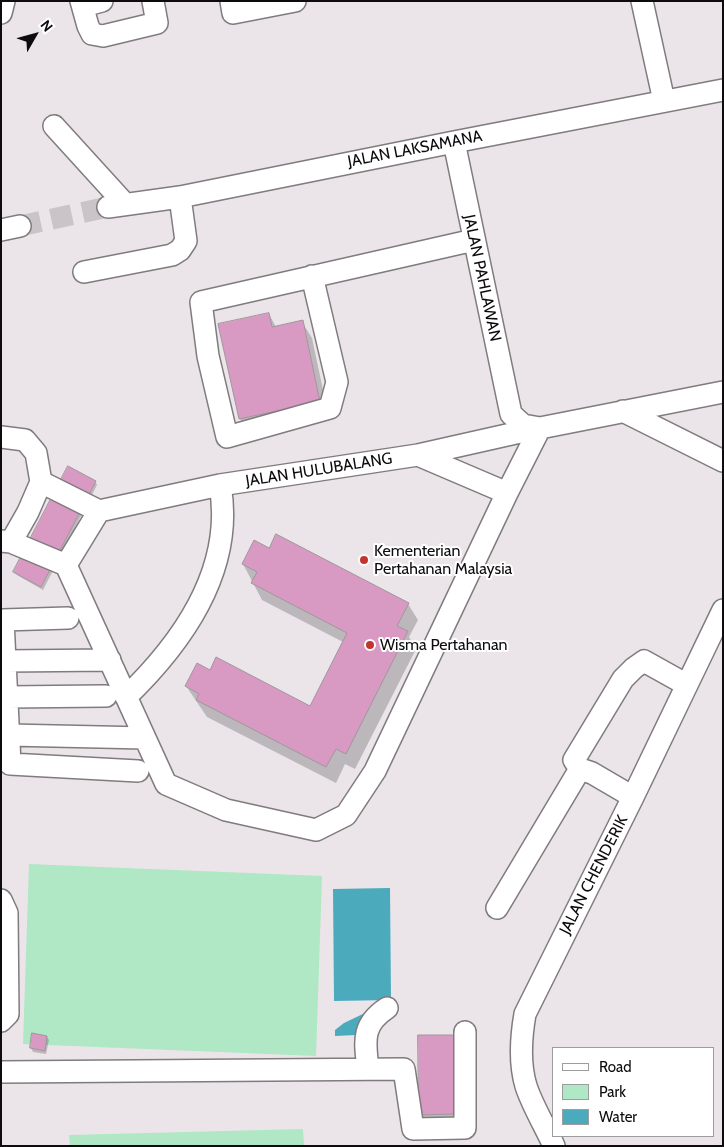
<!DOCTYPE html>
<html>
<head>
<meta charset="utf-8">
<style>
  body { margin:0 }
  #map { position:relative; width:724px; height:1147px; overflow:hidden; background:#ebe5ea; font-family:Cabin,sans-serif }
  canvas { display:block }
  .frame { position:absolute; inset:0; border:2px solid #0d0b0d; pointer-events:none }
  .legend { position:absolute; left:552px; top:1047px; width:162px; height:90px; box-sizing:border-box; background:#fff; border:1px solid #9e9d9e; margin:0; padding:6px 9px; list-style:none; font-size:15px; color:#0d0b0d }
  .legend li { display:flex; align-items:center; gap:10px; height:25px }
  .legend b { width:25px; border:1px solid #9e9d9e }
  .north { position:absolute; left:10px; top:10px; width:50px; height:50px; -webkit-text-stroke:4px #fff; paint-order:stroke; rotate:52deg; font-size:14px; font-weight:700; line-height:20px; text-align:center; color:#0d0b0d }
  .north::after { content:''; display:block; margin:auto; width:18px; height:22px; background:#0d0b0d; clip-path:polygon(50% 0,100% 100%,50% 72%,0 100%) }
</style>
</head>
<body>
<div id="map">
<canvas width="724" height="1147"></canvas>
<div class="frame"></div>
<ul class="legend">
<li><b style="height:6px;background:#fff"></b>Road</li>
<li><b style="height:14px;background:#b0e7c4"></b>Park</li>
<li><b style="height:14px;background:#4babbd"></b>Water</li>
</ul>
<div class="north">N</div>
</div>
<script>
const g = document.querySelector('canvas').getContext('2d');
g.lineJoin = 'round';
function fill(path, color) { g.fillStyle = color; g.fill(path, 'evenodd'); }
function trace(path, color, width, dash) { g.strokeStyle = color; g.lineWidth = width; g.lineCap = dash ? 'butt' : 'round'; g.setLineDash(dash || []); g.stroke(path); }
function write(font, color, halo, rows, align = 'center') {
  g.font = font + ' Cabin,sans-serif'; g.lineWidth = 4; g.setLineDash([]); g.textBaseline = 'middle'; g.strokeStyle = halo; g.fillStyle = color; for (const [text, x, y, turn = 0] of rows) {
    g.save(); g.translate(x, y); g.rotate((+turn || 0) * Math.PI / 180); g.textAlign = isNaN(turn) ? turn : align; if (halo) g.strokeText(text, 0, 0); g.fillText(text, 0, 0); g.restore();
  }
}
fill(new Path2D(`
  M29,864l293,12 -6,180 -293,-12z
  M303,1129l1,17h-234l-1,-11z`), '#b0e7c4');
fill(new Path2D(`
  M390,888l1,112 -57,1 -1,-112z
  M367,1012v14l-11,9 -21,1v-6l9,-7z`), '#4babbd');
fill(new Path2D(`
  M269,314l7,13 26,-5 10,16 17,80 -80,17 -9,-16z
  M95,481l2,4 -54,105 -26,-15 -2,-3z
  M270,550l138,54 10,16 -9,17 7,12 -61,120 -10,-5 -9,19 -129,-66 -21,-31 24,-14 100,35 33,-65 -81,-42 -19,-36z
  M33,1035l14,2 2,3 -3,14 -13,-2 -2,-4z
  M453,1036l7,12 1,78h-34l-7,-12z`), '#0003');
const building = new Path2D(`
  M269,313l3,14 31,-7 17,82 -81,17 -21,-95z
  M68,466l28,15 -55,106 -28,-15z
  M276,534l133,69 -12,23 11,5 -62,123 -10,-5 -10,18 -130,-67 3,-6 -14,-8 12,-23 13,7 6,-13 94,49 37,-73 -96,-50 6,-11 -15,-8 12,-24 15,8z
  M32,1033l15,3 -2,15 -15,-3z
  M418,1035h36l1,79 -36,1z`);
fill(building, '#d899c2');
trace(building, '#9e979b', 1);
trace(new Path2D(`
  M20,226l88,-19`), '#cac4c9', 21, [21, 11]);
const minor = new Path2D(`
  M81,1l7,25 4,8 11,2 54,-13 -4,-22
  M231,1l2,12 62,-12
  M642,1l22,100
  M83,6l19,-5
  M1,13l3,-12
  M54,126l71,78
  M454,142l57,272 12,11 17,3 183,-36
  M108,207l72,-10 274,-55 269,-52
  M1,230l19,-4
  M84,272l88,-17 8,-5 6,-9 -6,-44
  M312,276l25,106 -7,26 -103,29 -19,-81 -7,-54 273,-62
  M623,411l100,50
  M1,437l24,3 11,13 5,29 -13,30 -17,30 -10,-1
  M41,482l58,29
  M507,493l33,-65
  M99,511l-33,54 100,219 60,26 90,20 30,-15 29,-44 132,-278 -89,-38
  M99,511l121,-26 198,-30 120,-27
  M11,542l55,23
  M68,618l-65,2 2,41 105,-1
  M5,661l5,103 128,7
  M7,697l99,-1
  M126,697c57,-55 109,-128 94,-212
  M9,735l136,3
  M633,797l-41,-24 -12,-4 -6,-9 49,-81 11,-11 10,-7 43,24
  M1,900l6,13 1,101 -7,7
  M497,908l83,-139
  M368,1069c-3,-27 -7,-44 19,-61
  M1,1072l403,-3 9,60 52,-1v-96
  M554,1146c-8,-18 -22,-41 -28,-60 -7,-23 -5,-49 -1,-72l108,-217 90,-187`);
trace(minor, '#807b7f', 24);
trace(minor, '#fff', 21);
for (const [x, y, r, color] of [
  [364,560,5,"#c2342d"],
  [370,645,5,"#c2342d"]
]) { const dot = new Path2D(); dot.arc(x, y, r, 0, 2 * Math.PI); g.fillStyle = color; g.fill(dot); trace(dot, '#fff', 2); }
write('16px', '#0d0b0d', '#fff', [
  ["JALAN LAKSAMANA",415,149,-11],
  ["JALAN PAHLAWAN",482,278,78],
  ["JALAN HULUBALANG",319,470,-9],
  ["JALAN CHENDERIK",594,875,-63]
]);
write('16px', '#0d0b0d', '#fff', [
  ["Kementerian",374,551],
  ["Pertahanan Malaysia",374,569],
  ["Wisma Pertahanan",380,645]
], 'left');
</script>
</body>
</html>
